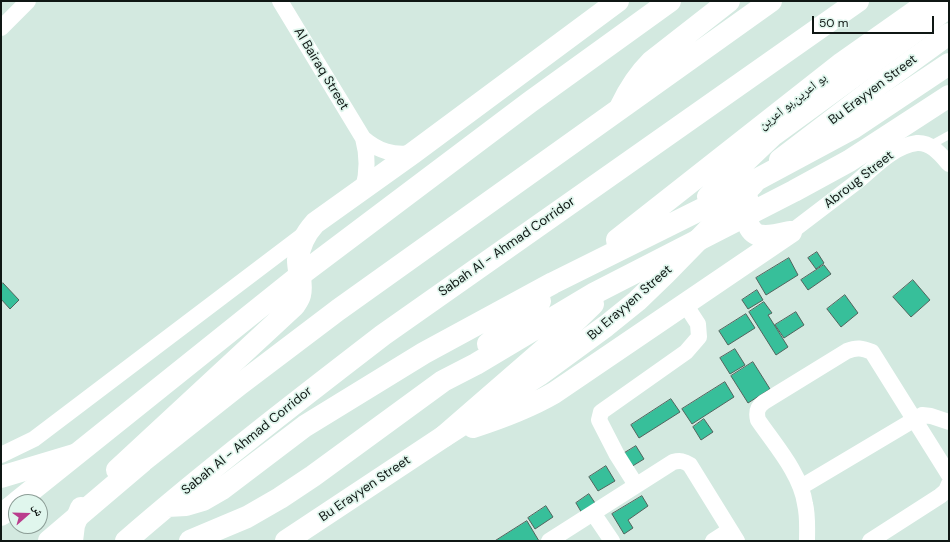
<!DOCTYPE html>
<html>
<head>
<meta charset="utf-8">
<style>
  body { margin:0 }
  #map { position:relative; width:950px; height:542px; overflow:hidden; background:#d3e9e0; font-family:"DM Sans","Noto Naskh Arabic",sans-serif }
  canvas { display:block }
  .frame { position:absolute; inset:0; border:2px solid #0f1714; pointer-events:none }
  .north { position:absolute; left:8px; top:494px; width:40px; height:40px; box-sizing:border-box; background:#e0f6ed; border:1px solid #8c9d96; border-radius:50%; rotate:70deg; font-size:11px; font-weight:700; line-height:16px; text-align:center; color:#0f1714 }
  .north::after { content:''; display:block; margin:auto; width:14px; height:18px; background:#ba3d8d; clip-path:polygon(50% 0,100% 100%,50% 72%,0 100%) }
  .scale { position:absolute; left:812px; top:16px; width:122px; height:18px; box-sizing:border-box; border:2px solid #0f1714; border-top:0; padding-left:5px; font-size:12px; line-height:14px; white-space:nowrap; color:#0f1714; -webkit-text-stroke:3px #e0f6ed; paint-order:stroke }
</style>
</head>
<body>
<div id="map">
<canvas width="950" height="542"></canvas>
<div class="frame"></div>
<div class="north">ش</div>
<div class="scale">50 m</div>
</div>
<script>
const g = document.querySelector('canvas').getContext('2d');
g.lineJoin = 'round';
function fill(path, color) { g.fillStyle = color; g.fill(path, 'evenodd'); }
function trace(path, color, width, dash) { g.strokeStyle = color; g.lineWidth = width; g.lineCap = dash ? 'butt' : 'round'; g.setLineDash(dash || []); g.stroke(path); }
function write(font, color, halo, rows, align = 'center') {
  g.font = font + ' "DM Sans","Noto Naskh Arabic",sans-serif'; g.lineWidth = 3.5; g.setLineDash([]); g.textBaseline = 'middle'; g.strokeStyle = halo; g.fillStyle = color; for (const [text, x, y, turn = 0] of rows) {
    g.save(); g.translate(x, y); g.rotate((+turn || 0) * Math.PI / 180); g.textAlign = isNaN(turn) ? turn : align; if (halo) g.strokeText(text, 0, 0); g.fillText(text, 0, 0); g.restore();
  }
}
const building = new Path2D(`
  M817,252l7,11 -8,6 -8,-11z
  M789,258l9,17 -32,20 -10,-17z
  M824,265l7,9 -23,16 -7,-10z
  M913,280l17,20 -19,17 -18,-20z
  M3,283l16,17 -9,9 -9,-10v-14z
  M757,290l6,10 -15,9 -6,-9z
  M845,295l13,18 -17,14 -14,-18z
  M764,302l8,11 -4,2 20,32 -12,8 -27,-43z
  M796,312l8,13 -20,13 -9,-13z
  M746,314l9,14 -27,17 -9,-14z
  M735,349l10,16 -15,9 -10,-16z
  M753,362l17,27 -22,14 -17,-27z
  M725,382l9,15 -42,27 -10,-15z
  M671,399l9,13 -41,26 -8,-13z
  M704,419l9,13 -12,8 -8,-13z
  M636,446l8,13 -18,11 -8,-13z
  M606,466l9,15 -17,10 -9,-14z
  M589,494l8,12 -14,9 -7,-12z
  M642,496l6,10 -20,14 5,8 -9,6 -12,-20z
  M546,506l7,11 -18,12 -7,-11z
  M527,521l12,20h-44z`);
fill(building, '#37bf9a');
trace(building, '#51645d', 1);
trace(new Path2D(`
  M929,146l20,-11`), '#fff', 8);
trace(new Path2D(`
  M280,1l83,137c15,13 30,18 50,15
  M1,28l27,-27
  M363,189c5,-18 5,-33 0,-51
  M791,232c21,-16 42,-32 63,-48 18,-14 38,-38 63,-41 14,-1 24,12 32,21
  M1,455l33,-16 272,-206
  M636,485l-19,-30 -18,-35 2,-8 85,-60 13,-15 -1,-13 -13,-20
  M801,487l121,-72 9,1 18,6
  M593,513l19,28
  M549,541l124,-79c7,-2 11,-1 17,3l47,76
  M713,541l17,-11
  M807,541c0,-12 1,-25 -2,-37 -4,-30 -30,-59 -47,-84 -2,-8 -1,-13 6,-18l83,-51c10,-4 15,-3 25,1l77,123
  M870,541l70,-45 6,-5 3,-7`), '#fff', 16);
trace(new Path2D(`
  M780,160l97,-74 72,-52
  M747,197c-1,13 -3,32 11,38 9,3 23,-1 32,-3
  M473,427c28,-9 55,-19 81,-34l237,-161
  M117,470l177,-164c2,-3 5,-7 6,-11 3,-11 -2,-24 -2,-35 1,-14 8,-27 17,-37l98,-70 205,-152
  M17,502l282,-226
  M1,515l15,-12
  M72,541l2,-16 7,-17
  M286,541l157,-104 96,-62 67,-49 31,-25 29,-28 87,-89`), '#fff', 22);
trace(new Path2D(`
  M1,477l73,-22`), '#fff', 22);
trace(new Path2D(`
  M621,106c8,-17 17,-31 30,-44l78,-61
  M708,197l65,-62 176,-128
  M617,240l225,-177 88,-62
  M299,276l231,-174 140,-101
  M488,344l52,-43
  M443,437l121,-105 29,-28
  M167,506l19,-1 17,-5 19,-11 83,-63 119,-73 129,-70 151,-75 149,-80 96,-64
  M49,541l94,-80 96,-76 99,-75 433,-309
  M126,541c83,-72 170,-139 257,-206l475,-334
  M190,541l57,-24 33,-19 33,-22 130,-95 33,-17 119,-71 199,-102 55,-30 100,-65`), '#fff', 22);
write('13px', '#0f1714', '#e0f6ed', [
  ["Al Bairaq Street",321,69,59],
  ["Bu Erayyen Street",873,90,-37],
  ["بو اعرين,بو اعرين",793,102,-38],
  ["Abroug Street",859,180,-38],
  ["Sabah Al - Ahmad Corridor",507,247,-35],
  ["Bu Erayyen Street",630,303,-41],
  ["Sabah Al - Ahmad Corridor",247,441,-39],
  ["Bu Erayyen Street",365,489,-34]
]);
</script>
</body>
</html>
